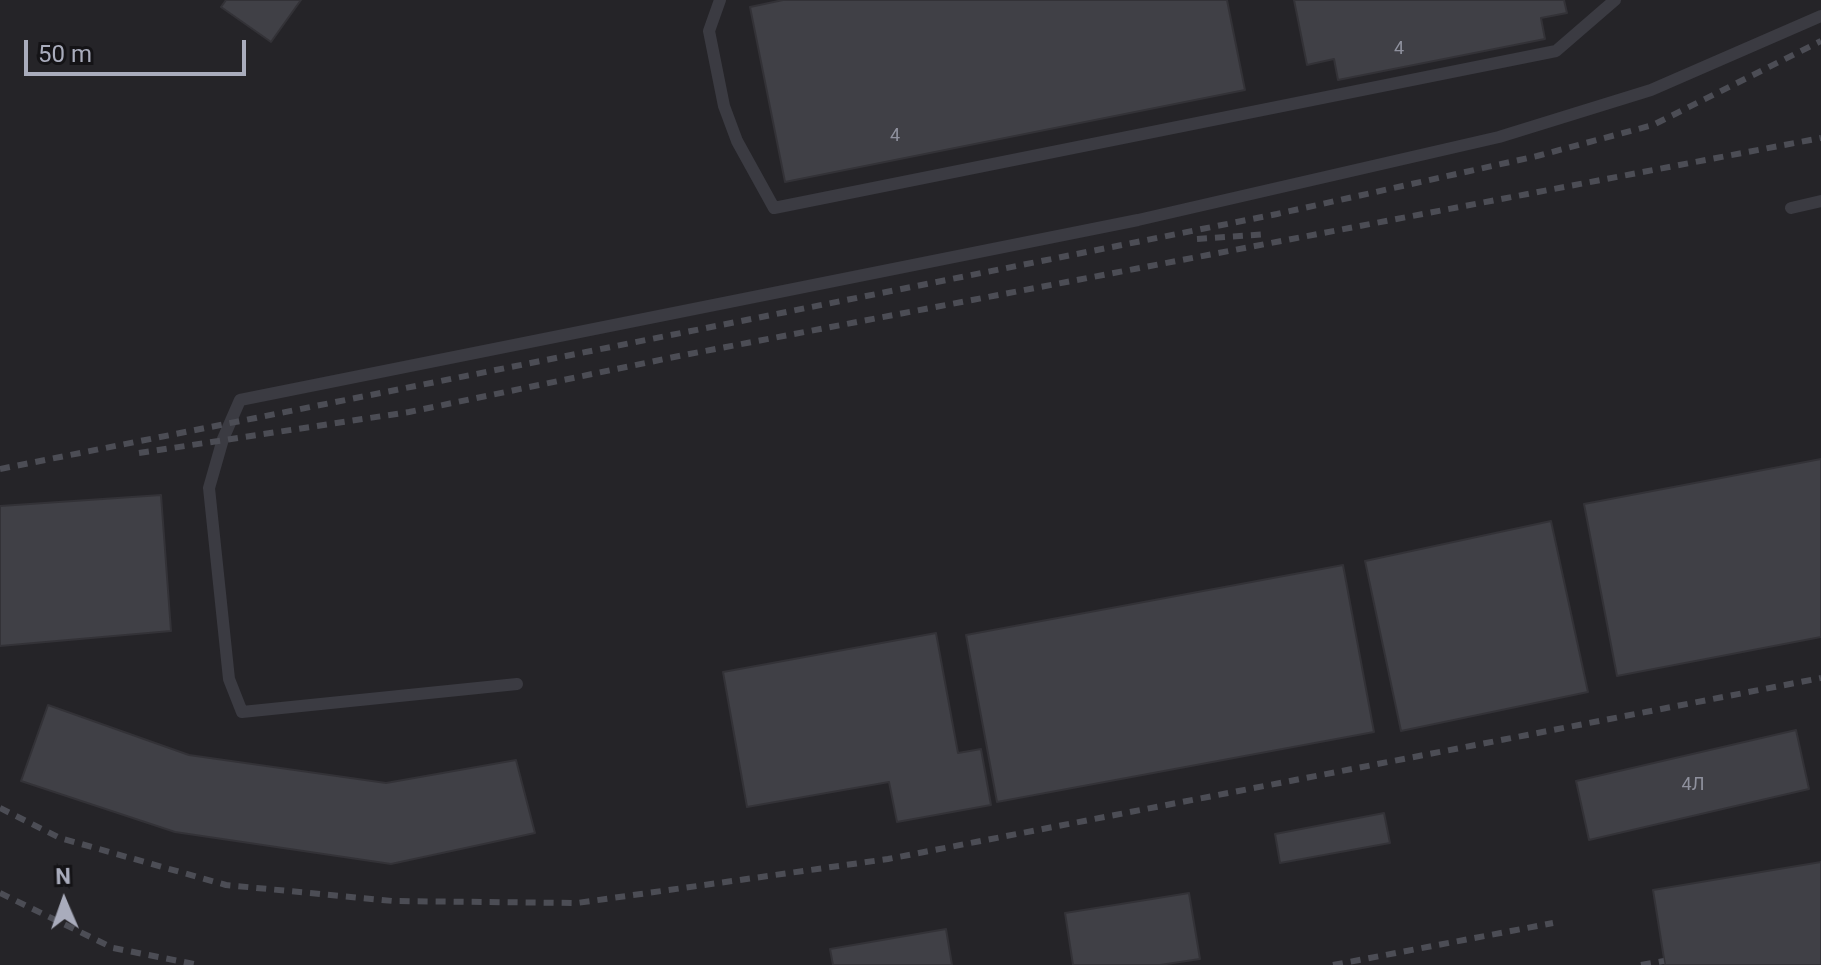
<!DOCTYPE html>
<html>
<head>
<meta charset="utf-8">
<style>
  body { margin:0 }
  #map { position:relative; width:1821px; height:965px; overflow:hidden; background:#19181b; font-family:Roboto,sans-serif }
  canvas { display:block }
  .north { position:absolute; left:24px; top:861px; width:80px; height:80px; -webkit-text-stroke:6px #141316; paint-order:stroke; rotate:358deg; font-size:22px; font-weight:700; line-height:32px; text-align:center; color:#a9acbc }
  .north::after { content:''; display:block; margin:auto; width:28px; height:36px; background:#a9acbc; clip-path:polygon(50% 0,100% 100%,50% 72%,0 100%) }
  .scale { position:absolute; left:24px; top:40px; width:222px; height:36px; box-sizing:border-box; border:4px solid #a9acbc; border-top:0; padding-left:10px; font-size:24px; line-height:28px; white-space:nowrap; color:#a9acbc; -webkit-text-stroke:6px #141316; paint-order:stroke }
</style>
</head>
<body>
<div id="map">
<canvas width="1821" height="965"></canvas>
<div class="north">N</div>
<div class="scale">50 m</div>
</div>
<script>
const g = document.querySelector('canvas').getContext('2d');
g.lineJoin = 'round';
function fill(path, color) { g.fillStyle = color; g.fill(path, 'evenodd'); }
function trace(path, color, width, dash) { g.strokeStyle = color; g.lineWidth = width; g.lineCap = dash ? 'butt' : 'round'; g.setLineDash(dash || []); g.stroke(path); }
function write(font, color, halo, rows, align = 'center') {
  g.font = font + ' Roboto,sans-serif'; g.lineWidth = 7; g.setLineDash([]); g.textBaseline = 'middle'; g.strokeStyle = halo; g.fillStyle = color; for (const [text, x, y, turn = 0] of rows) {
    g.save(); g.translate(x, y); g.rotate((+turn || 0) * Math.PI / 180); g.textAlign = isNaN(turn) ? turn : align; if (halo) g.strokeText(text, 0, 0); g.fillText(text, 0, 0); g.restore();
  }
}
fill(new Path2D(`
  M0,0h1821v965h-1821z`), '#252428');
const building = new Path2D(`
  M226,0h75l-30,42 -50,-35z
  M783,0h444l18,90 -460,92 -35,-175z
  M1294,0h270l3,13 -26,5 4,21 -207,41 -4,-21 -27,6z
  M1821,459v178l-204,39 -33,-172z
  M161,495l10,136 -171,15v-140z
  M1551,521l37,171 -187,39 -36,-170z
  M1343,565l31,167 -377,70 -31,-167z
  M936,633l22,120 23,-4 10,56 -94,17 -8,-40 -142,25 -24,-135z
  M48,705l141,50 197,28 130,-23 19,73 -144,31 -216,-32 -154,-51z
  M1796,730l13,59 -220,51 -13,-59z
  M1384,813l6,30 -110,20 -5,-29z
  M1821,862v103h-156l-12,-75z
  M1189,893l11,66 -40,6h-87l-8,-52z
  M946,929l6,36h-119l-3,-16z`);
fill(building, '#404046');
trace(building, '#333237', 2);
trace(new Path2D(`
  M720,0l-11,31 15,75 13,35 37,67 782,-157 59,-51
  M1791,208l30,-7
  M517,684l-275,28 -13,-33 -20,-191 14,-49 17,-39 898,-180 361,-83 152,-47 170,-74`), '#3b3b42', 12);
trace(new Path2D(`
  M1197,239l71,-5
  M139,453l270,-41 270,-56 1142,-218
  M0,469l1277,-255 260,-58 116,-31 168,-84
  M0,808l60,30 166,47 167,16 184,2 311,-44 933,-181
  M0,893l113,55 86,17
  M1333,965l220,-42
  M1641,965l23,-4`), '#4c4d55', 6, [10, 8]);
write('18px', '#8f919e', null, [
  ["4",1399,49],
  ["4",895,136],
  ["4Л",1693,785]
]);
</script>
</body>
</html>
